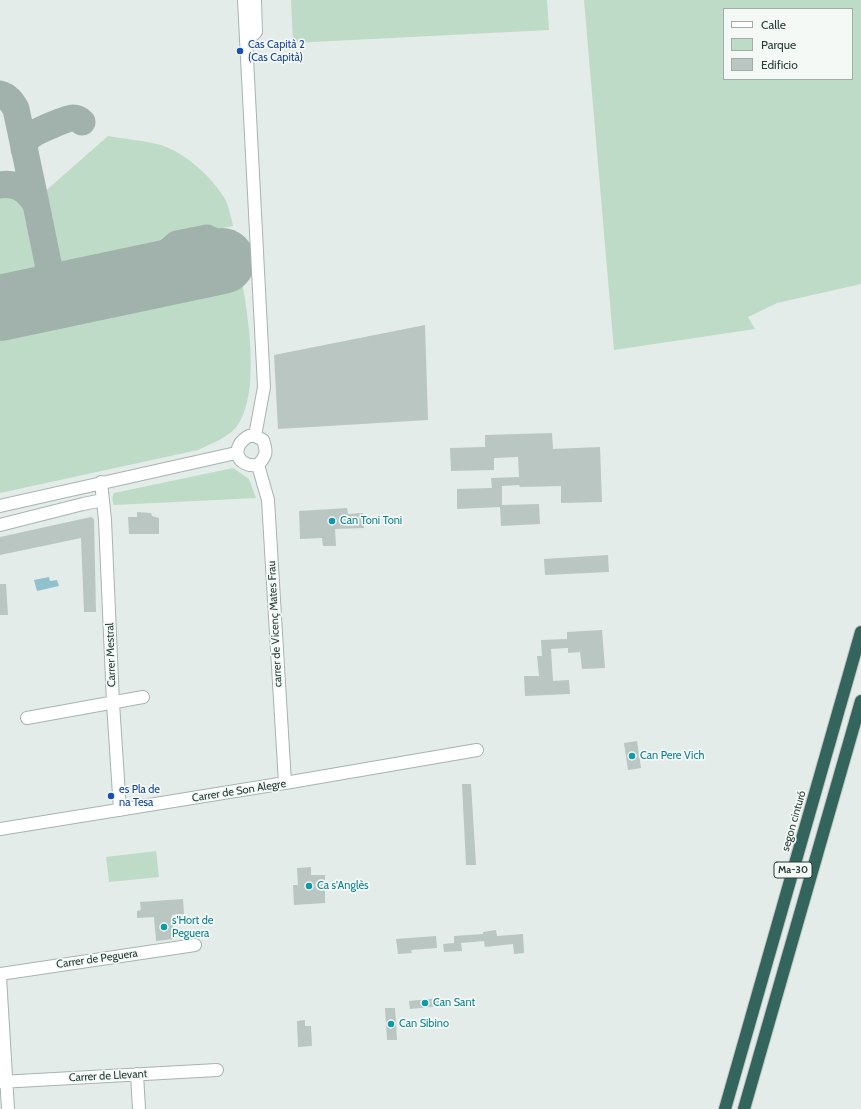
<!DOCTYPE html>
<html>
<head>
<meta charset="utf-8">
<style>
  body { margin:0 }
  #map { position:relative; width:861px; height:1109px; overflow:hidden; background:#e3ece8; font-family:Cabin,sans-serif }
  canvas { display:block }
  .legend { position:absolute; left:723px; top:8px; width:130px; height:72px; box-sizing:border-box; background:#f4f9f6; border:1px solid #a1ada9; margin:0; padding:5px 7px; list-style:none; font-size:12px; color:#253c36 }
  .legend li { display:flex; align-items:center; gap:8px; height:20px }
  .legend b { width:20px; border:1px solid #a1ada9 }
</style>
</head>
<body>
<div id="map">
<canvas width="861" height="1109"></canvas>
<ul class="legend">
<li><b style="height:5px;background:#fff"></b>Calle</li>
<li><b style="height:11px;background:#bedbc7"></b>Parque</li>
<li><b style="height:11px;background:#b9c6c1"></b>Edificio</li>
</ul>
</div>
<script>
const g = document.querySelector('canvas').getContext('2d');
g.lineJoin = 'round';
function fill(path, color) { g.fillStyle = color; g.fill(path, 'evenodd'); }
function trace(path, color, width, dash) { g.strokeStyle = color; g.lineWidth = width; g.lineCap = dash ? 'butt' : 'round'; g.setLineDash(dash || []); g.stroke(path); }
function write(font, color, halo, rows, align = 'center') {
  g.font = font + ' Cabin,sans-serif'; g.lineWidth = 3.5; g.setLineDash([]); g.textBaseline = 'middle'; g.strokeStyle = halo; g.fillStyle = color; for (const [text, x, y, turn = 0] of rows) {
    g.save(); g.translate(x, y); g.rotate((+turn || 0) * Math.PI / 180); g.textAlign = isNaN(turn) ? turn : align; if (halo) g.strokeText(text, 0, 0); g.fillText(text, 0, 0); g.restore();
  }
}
fill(new Path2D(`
  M291,0h256l2,30 -256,13z
  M584,0h277v284l-84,19 -29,14 7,12 -141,21zM724,9h128v70h-128z
  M108,136c16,3 33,4 49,8 26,6 55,33 68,55 4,8 6,18 8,27l-59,11 -25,23 -70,14c-11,-3 -19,-6 -25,-16l-13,-63z
  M1,193c11,4 21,9 28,19l11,51 -3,11 -6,6 -8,6 -23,4v-96z
  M241,276c7,38 19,113 -2,147 -8,14 -27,20 -41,27l-198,43v-168z
  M233,468l16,11 7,19 -142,7c-2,-3 -2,-9 0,-12z
  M156,851l3,26 -50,5 -3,-25z`), '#bedbc7');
fill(new Path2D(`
  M49,577l1,4 7,-1 2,6 -22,5 -3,-11z`), '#91c1cc');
trace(new Path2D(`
  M0,94c8,2 12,8 16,15l20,95
  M24,149c1,-5 3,-11 8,-14 5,-4 35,-17 41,-17 4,0 6,1 9,4
  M0,185c16,-3 27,5 36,19l14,69c-3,15 -8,22 -22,28
  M50,273c7,11 15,17 28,17l58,-12 10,-7 31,-27 30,-6 8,4 6,8 1,10 -2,7 -10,8 -11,1 -27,-5 -36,7`), '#a1b2ac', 27);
trace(new Path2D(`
  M0,308l222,-47`), '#a1b2ac', 66);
fill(new Path2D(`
  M425,325l3,95 -150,9 -4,-74z
  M552,433l1,16 47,-2 2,55 -41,1v-17l-41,1 -1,-2 -17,1v19l37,-1 1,20 -39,2 -1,-19 -43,2v-20l35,-1 -1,-10 28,-1 -1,-20 -24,1v12l-43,1 -1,-23 35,-1v-12z
  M347,508l1,6 15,-1 1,15 -29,1 1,17h-13l-1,-8 -22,1 -1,-28z
  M137,512l14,1 1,3 7,2v16h-30l-1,-17h9z
  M91,517l3,2 2,93h-12l-3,-74 -81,17v-18z
  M608,555l1,17 -64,3 -1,-16z
  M0,584h6l2,31h-8z
  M602,630l3,38 -23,1 -2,-17 -12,1v-5l-17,1 2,32 16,-1 1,14 -45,2 -1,-20h15l-2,-20h5l-1,-16 26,-1v-7z
  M637,741l4,27 -13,2 -4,-27z
  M462,784h9l5,81h-10z
  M311,867v8h14v28l-31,2 -1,-20h5l-1,-17z
  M183,899l1,15 -12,1 2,24 -18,2 -2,-24 -17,1v-7l4,-1 -1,-8z
  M496,930l1,6 26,-2 1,19 -10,1 -1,-10 -28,3 -1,-6 -23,2 1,8 -18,1 -1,-8 11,-1v-7l29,-2v-2z
  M436,936l1,12 -26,2 1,3 -14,1 -2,-15z
  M440,998l1,8 -31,3 -1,-8z
  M385,1008h10l2,32h-10z
  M305,1020v6h6l1,20 -14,1 -1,-26z`), '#b9c6c1');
const minor = new Path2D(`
  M244,0l20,387 -9,49
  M246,41l10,-9 -1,-32
  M249,436h6l8,4c4,12 4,15 -5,25 -21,3 -29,-18 -9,-29z
  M258,465l10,35 17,283
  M101,482l4,38 8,183 7,107
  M0,506l236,-53
  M0,525l83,-21 20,-4
  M27,718l116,-21
  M0,829l285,-46 192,-33
  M0,974l195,-29
  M0,977l8,132
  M137,1074l2,35
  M0,1082l217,-12`);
const highway = new Path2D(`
  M725,1109l136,-477
  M744,1109l117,-408`);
trace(minor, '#a6b4af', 14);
trace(highway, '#c2c8c7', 14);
trace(minor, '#fff', 12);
trace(highway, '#33655c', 12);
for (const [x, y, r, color] of [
  [240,51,4,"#1a4fb4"],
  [332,521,4,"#0f9aa8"],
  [632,756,4,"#0f9aa8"],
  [111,796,4,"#1a4fb4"],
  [309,886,4,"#0f9aa8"],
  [164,927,4,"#0f9aa8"],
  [425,1003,4,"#0f9aa8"],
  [391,1024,4,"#0f9aa8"]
]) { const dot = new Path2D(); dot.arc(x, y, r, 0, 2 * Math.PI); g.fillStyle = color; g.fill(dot); trace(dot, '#f4f9f6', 1.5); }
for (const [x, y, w] of [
  [793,870,38]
]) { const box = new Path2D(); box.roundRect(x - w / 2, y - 8, w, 16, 3); g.fillStyle = '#f4f9f6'; g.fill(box); trace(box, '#253c36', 1); }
write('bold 10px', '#253c36', null, [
  ["Ma-30",793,870]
]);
write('11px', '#164399', '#f4f9f6', [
  ["Cas Capità 2",248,45],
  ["(Cas Capità)",248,58],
  ["es Pla de",119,790],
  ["na Tesa",119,803]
], 'left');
write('11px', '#0d838f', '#f4f9f6', [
  ["Can Toni Toni",340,521],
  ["Can Pere Vich",640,756],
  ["Ca s'Anglès",317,886],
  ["s'Hort de",172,921],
  ["Peguera",172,934],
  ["Can Sant",433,1003],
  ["Can Sibino",399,1024]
], 'left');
write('11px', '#253c36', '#f4f9f6', [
  ["carrer de Vicenç Mates Frau",275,624,-93],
  ["Carrer Mestral",111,655,-92],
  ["Carrer de Son Alegre",239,791,-9],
  ["segon cinturó",794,821,-74],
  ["Carrer de Peguera",97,959,-8],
  ["Carrer de Llevant",108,1076,-3]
]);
</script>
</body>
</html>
